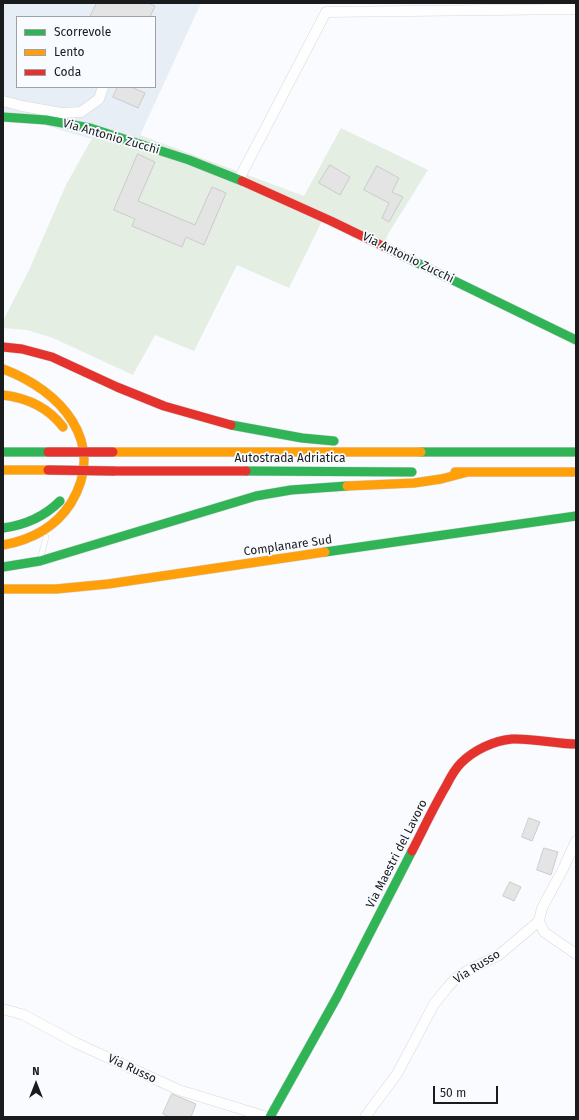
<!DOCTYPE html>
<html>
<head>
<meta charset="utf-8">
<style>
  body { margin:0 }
  #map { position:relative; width:579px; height:1120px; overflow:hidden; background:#f9fbfe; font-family:"Fira Sans",sans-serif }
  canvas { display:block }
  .frame { position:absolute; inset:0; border:4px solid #1a1b1c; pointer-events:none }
  .legend { position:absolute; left:16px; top:16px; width:140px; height:72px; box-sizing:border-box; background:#f8fbff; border:1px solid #9fa1a4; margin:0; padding:5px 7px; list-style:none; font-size:12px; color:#1a1b1c }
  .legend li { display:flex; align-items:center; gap:8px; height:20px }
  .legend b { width:20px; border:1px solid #9fa1a4 }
  .north { position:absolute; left:16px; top:1064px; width:40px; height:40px; -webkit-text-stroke:3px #f8fbff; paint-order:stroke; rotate:0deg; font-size:11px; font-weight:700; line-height:16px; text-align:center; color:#1a1b1c }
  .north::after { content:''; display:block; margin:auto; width:14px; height:18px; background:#1a1b1c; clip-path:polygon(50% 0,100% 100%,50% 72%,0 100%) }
  .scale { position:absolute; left:433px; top:1086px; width:65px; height:18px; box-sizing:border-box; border:2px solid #1a1b1c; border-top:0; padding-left:5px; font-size:12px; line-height:14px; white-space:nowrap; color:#1a1b1c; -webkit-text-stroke:3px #f8fbff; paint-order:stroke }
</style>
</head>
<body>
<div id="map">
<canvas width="579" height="1120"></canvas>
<div class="frame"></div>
<ul class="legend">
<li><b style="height:5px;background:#30b455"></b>Scorrevole</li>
<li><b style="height:5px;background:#ff9f0a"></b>Lento</li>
<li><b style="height:5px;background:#e5322d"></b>Coda</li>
</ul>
<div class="north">N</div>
<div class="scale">50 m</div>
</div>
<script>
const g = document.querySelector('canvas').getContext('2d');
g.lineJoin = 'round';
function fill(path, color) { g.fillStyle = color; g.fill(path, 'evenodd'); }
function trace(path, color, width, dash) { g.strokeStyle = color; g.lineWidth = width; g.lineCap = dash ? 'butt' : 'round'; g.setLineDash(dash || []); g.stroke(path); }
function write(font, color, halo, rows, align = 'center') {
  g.font = font + ' "Fira Sans",sans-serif'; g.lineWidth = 3.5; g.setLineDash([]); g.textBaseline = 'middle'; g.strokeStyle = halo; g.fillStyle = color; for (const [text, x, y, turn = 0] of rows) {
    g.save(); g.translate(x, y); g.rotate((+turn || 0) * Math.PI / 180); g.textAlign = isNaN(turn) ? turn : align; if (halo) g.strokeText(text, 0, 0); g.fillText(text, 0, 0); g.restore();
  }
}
fill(new Path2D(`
  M3,3h198l-65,141 -41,-11 -4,6 -88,-26zM17,17h138v70h-138z`), '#e8eef5');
fill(new Path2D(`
  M341,128l87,42 -40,64 -6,14 -60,-27 -33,67 -52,-23 -43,86 -39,-16 -22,40 -80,-37 -26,-8 -24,-2v-7l26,-51 37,-85 29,-52 41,11 4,-9 164,61z`), '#e5eee3');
const building = new Path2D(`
  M97,3h51l7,3 -5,11h-60z
  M118,87h13l14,6 -7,15 -25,-11z
  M138,154l17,8 -17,39 57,24 17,-38 14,6 -22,52 -18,-8 -4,10 -50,-21 3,-7 -21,-9z
  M330,165l20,12 -10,18 -21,-12z
  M377,166l22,12 -7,14 11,5 -14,25 -7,-4 7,-15 -25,-13z
  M529,818l11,4 -8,19 -10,-4z
  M544,848l14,4 -7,23 -14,-5z
  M510,882l11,5 -7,14 -11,-5z
  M172,1094l24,10 -5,13h-21l-7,-3z`);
fill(building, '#e4e4e5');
trace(building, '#cacbcb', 1);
const lane = new Path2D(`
  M41,556l5,-19`);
const street = new Path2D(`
  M3,101l19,5 39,7 20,-1 18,-13 4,-12
  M239,179l87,-167 250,-3
  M539,921l5,11 32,22
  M3,1009l21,6 52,28 103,47 88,27
  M365,1117l32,-43 37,-70 13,-16 8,-9 10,-7 34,-17 40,-34 3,-13 21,-39 13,-28`);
const fast = new Path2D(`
  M3,117l43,3 44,8 99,32 53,21
  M397,253l179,87
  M231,425l71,13 32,3
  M3,452h45
  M421,452h155
  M246,471l166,1
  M3,528c23,-3 41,-11 57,-27
  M325,552l251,-36
  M3,567l37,-6 216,-65 35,-6 56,-4
  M270,1117l67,-120 75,-146`);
const slow = new Path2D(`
  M3,369c57,21 105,73 68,134 -16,25 -40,37 -68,42
  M3,395c25,3 45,12 60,32
  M113,452h308
  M3,470h45
  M455,472h121
  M347,486l67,-3 27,-4 27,-7
  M3,589h53l52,-5 217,-32`);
const jam = new Path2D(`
  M242,181l89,40 66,32
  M3,347l19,2 30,8 65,30 47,19 67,19
  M113,471h133
  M412,851c11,-21 21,-43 34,-65 4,-8 8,-16 15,-23 13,-13 32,-22 51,-24 22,-1 43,5 64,5`);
trace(lane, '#d6d8da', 6);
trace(street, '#d6d8da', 11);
trace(fast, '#d6d8da', 10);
trace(slow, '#d6d8da', 10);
trace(jam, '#d6d8da', 10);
trace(lane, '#fefeff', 5);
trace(street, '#fefeff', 10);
trace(fast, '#30b455', 9);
trace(slow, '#ff9f0a', 9);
trace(jam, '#e5322d', 9);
const jamBridge = new Path2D(`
  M48,452h65
  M48,470l65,1`);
trace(jamBridge, '#b3b1aa', 10, []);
trace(jamBridge, '#e5322d', 9);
write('12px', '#1a1b1c', '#f8fbff', [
  ["Via Antonio Zucchi",111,137,16],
  ["Via Antonio Zucchi",408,258,26],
  ["Autostrada Adriatica",290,459],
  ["Complanare Sud",288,546,-8],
  ["Via Maestri del Lavoro",397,854,-63],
  ["Via Russo",477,967,-32],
  ["Via Russo",132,1069,25]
]);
</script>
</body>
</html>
